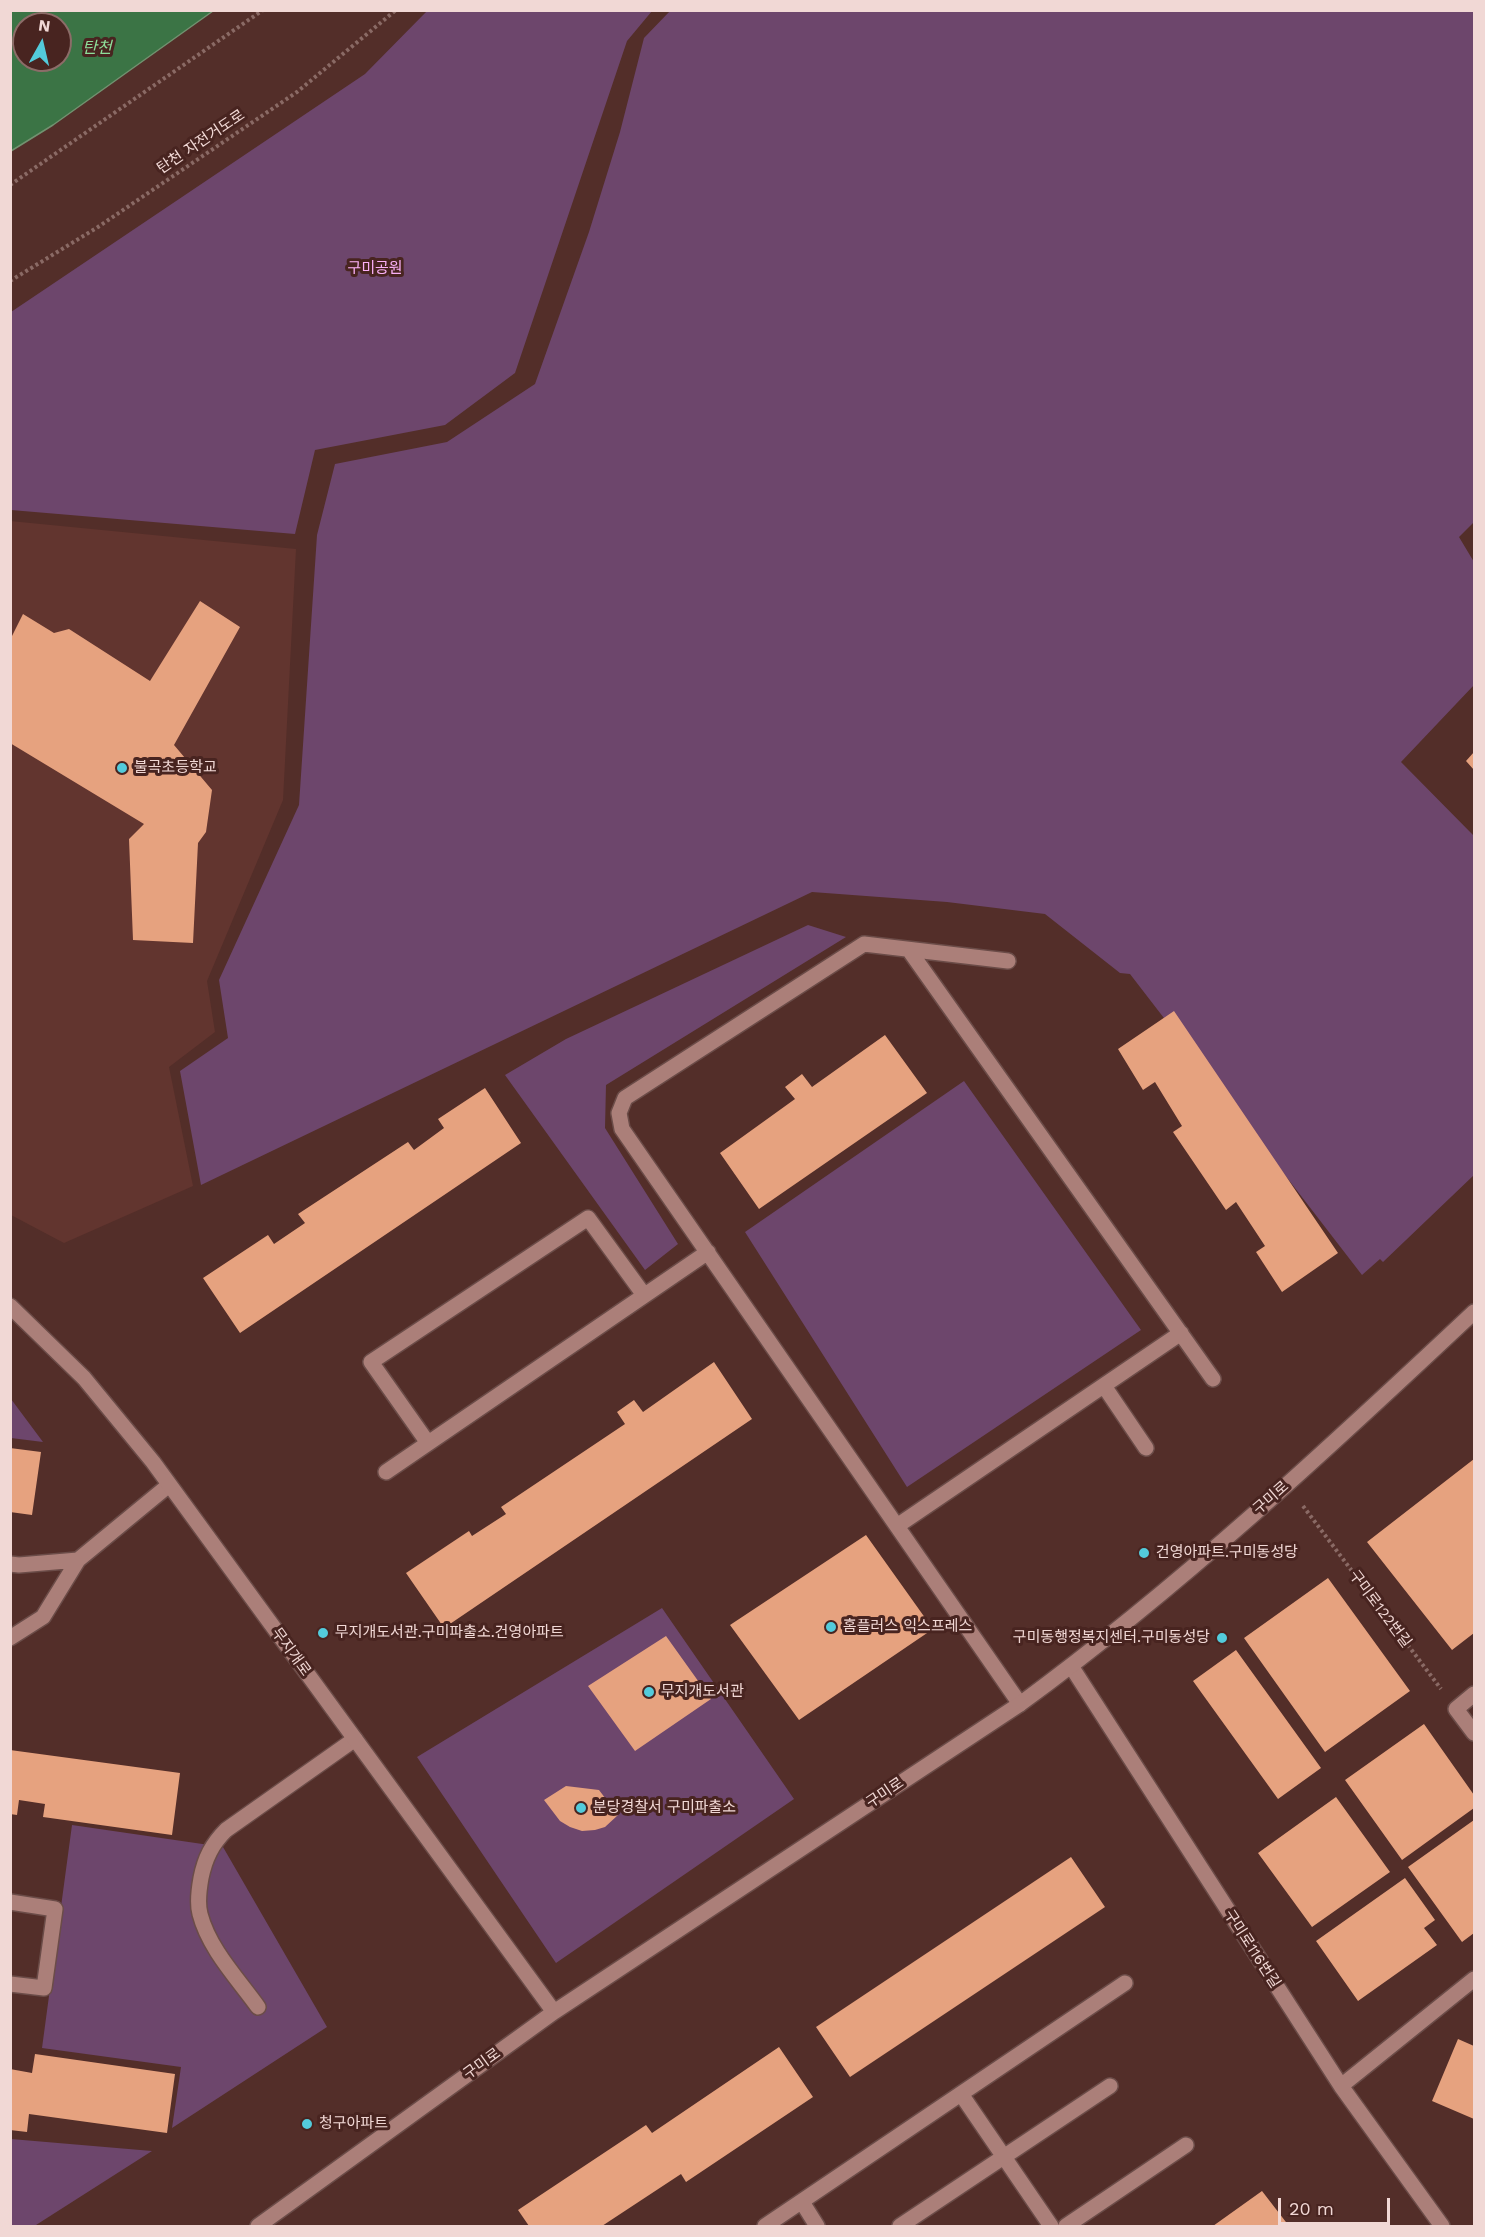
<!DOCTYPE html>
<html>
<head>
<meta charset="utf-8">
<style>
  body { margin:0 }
  #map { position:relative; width:1485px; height:2237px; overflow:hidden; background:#532e29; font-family:"Work Sans",sans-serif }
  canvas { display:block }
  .frame { position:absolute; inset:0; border:12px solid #f1d8d5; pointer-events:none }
  .north { position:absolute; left:12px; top:12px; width:60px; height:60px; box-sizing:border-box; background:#482420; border:2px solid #8c6c68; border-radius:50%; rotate:8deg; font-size:16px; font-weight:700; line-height:24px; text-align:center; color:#f1d8d5 }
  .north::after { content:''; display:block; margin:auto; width:21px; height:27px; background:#53cbdb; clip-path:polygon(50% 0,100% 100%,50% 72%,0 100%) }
  .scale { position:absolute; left:1278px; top:2198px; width:112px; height:27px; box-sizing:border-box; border:3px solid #f1d8d5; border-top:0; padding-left:8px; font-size:18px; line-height:21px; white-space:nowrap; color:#f1d8d5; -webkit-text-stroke:4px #482420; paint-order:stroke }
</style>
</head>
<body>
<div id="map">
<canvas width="1485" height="2237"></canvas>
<div class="frame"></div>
<div class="north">N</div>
<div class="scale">20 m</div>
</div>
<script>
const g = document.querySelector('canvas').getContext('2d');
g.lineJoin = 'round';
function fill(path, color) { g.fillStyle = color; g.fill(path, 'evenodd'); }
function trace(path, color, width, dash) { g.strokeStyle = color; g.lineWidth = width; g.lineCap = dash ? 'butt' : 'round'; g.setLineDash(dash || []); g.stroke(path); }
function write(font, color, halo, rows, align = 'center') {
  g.font = font + ' "Work Sans","Noto Sans KR",sans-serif'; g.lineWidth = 6; g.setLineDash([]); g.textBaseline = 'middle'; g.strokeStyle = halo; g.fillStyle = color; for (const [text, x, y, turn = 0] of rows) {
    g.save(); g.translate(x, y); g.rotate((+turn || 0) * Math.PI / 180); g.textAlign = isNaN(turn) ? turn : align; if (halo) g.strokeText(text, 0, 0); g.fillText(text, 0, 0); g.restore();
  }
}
fill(new Path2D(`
  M10,521l286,28 -13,251 -76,181 8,51 -46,35 24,119 -129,57 -53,-28z`), '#62352f');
fill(new Path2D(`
  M427,11h225l-25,30 -112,332 -70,52 -130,25 -20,84 -284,-24v-198l354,-238z
  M670,11h804v511l-15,15 15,25v123l-73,77 73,74v339l-91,87 -3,-3 -18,16 -232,-301 -10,-1 -75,-59 -98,-12 -135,-10 -611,293 -21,-114 48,-33 -9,-58 80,-175 18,-270 18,-71 112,-22 88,-58 54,-152 31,-100 24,-94z
  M808,925l38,12 -240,148 -1,43 73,116 -33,26 -140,-195 61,-36z
  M964,1081l177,249 -234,157 -162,-255z
  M10,1399h1l32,43 -32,-4z
  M662,1608l132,191 -238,164 -139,-206z
  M72,1825l151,22 104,180 -155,101 9,-61 -139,-19z
  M11,2139l141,12 -116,74 -25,1z`), '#6d466c');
const water = new Path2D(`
  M11,10h202v1l-160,114 -42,26zM24,24h36v36h-36z`);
fill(water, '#3b7445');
trace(water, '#729270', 1.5);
fill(new Path2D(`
  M200,601l40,26 -66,118 38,45 -6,42 -8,11 -5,100 -60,-3 -4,-101 15,-15 -134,-81v-103l13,-26 31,19 15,-4 81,52z
  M1474,752v18l-8,-9z
  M1174,1011l164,242 -56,39 -26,-40 9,-6 -29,-44 -10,8 -53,-78 9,-6 -27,-44 -12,8 -25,-41z
  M885,1035l42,58 -168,116 -39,-56 75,-54 -10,-12 17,-13 10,13z
  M485,1088l36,55 -281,190 -37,-55 65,-43 6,9 31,-21 -7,-9 110,-72 6,8 30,-22 -6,-9z
  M714,1362l38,57 -308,209 -38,-55 63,-42 3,5 34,-22 -5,-7 124,-83 -8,-12 17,-12 9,12z
  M10,1448l31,4 -9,63 -22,-3z
  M1474,1459v174l-22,17 -85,-108z
  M866,1535l67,94 -134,91 -69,-95z
  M1328,1578l82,113 -85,61 -81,-114z
  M666,1636l45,63 -76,52 -47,-65z
  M1236,1650l85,118 -43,31 -85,-118z
  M1424,1724l50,71v13l-72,52 -57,-80z
  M10,1750l170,23 -8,62 -129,-18 2,-13 -26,-4 -2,15 -7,-1z
  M566,1786l33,4 19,25 -13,12 -10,3 -13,1 -12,-4 -10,-6 -16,-21z
  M1336,1797l54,75 -78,55 -54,-74z
  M1474,1820v113l-12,9 -54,-75z
  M1071,1857l34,50 -255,170 -34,-50z
  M1405,1878l30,42 -11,8 13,17 -79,56 -42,-60z
  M1458,2039l16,7v73l-42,-18z
  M779,2047l34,50 -127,85 -5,-8 -79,52h-73l-11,-16 128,-85 6,8z
  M35,2054l140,20 -8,59 -138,-19 -2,18 -17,-2v-61l22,4z
  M1262,2191l27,35h-76z`), '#e6a27f');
const lane = new Path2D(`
  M909,950l304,429
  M1008,961l-144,-17 -239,154 -6,15 3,16 398,575
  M1104,1386l42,62
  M428,1443l-57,-81 217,-144 56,77
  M386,1472l322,-220
  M897,1526l284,-193
  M10,1564l9,1 59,-5 91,-75
  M10,1638l33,-21 35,-57
  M10,1902l45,7 -11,79 -34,-4
  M258,2007c-20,-28 -49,-58 -58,-93 -3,-11 -1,-25 1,-36 4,-20 11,-34 25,-48l129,-91
  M961,2094l90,132
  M802,2202l15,24
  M765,2226l360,-243
  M900,2226l210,-140
  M1066,2226l120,-81`);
const street = new Path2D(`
  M1071,1666l270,420 101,140
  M1474,1694l-18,15 18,24
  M1341,2086l133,-107`);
const secondary = new Path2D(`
  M10,1306l74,72 69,84 401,550
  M258,2226l296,-214 466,-308c161,-118 309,-256 454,-392`);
trace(lane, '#6b4c48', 18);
trace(street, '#6b4c48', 18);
trace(secondary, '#6b4c48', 18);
trace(new Path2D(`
  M10,185l253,-175
  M10,281l88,-54 199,-135 99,-82
  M1303,1506l138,183`), '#8a6a65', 4, [3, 3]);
trace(lane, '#ab7f79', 15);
trace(street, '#ab7f79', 15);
trace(secondary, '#ab7f79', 15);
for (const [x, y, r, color] of [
  [122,768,6,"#53cbdb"],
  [1144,1553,6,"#53cbdb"],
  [831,1627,6,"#53cbdb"],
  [323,1633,6,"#53cbdb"],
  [1222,1638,6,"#53cbdb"],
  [649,1692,6,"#53cbdb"],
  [581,1808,6,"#53cbdb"],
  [307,2124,6,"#53cbdb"]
]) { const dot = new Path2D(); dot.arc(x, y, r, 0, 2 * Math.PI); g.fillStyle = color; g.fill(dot); trace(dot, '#482420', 2); }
write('15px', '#f1d8d5', '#482420', [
  ["탄천 자전거도로",201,142,-34],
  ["구미로",1271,1498,-41],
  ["구미로122번길",1380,1609,53],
  ["무지개로",291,1652,54],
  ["구미로",885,1793,-34],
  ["구미로116번길",1252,1949,57],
  ["구미로",482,2064,-36]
]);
write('15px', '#fab0f7', '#482420', [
  ["구미공원",375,269]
]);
write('15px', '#f1d8d5', '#482420', [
  ["불곡초등학교",134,768],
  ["건영아파트.구미동성당",1156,1553],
  ["홈플러스 익스프레스",843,1627],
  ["무지개도서관.구미파출소.건영아파트",335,1633],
  ["구미동행정복지센터.구미동성당",1210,1638,"right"],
  ["무지개도서관",661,1692],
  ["분당경찰서 구미파출소",593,1808],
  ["청구아파트",319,2124]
], 'left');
write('italic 16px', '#8edf9a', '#482420', [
  ["탄천",97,48]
]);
</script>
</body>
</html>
